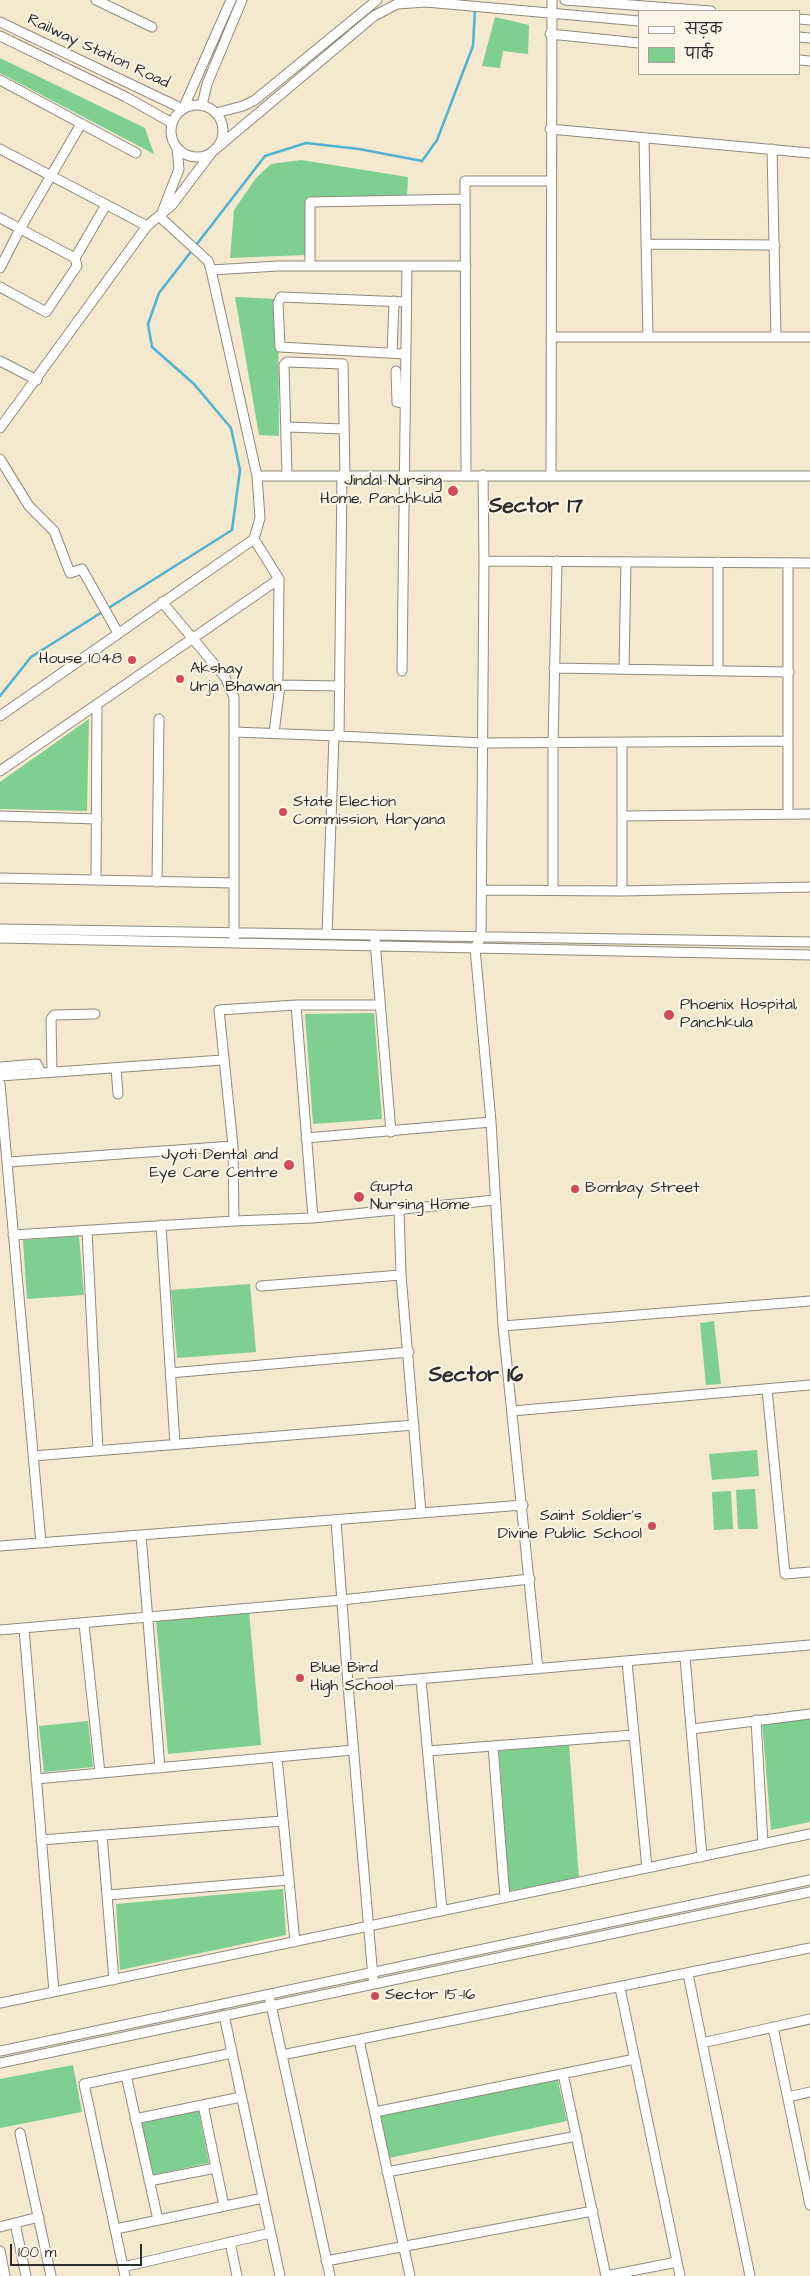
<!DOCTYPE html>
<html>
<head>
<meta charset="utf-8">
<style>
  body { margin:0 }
  #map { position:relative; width:810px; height:2276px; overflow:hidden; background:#f4e8cf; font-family:"Architects Daughter","Playpen Sans Deva",sans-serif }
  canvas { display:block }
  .legend { position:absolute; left:638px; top:10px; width:162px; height:65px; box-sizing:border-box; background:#fcf5e5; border:1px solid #a8a49b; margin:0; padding:6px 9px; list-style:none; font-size:15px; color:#2b2b2b }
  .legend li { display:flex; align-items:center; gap:10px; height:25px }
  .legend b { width:25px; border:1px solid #a8a49b }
  .scale { position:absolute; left:10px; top:2244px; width:132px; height:22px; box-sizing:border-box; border:2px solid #2b2b2b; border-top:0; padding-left:6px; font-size:15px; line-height:18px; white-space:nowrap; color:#2b2b2b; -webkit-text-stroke:4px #fcf5e5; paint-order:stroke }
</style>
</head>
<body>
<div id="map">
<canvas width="810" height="2276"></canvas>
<ul class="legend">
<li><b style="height:6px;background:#fff"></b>सड़क</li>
<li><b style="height:14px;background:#7ecf90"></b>पार्क</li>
</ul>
<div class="scale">100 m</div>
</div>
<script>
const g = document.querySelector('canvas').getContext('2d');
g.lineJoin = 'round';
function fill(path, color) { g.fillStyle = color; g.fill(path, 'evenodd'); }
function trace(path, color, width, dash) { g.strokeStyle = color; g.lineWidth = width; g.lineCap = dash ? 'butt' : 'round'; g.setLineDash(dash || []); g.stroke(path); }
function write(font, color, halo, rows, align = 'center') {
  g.font = font + ' "Architects Daughter",sans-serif'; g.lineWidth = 4; g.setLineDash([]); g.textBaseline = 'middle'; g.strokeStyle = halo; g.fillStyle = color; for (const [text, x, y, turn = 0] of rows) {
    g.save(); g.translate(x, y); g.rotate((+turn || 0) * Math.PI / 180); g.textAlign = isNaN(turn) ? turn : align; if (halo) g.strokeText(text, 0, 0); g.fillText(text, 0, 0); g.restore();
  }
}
fill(new Path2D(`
  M495,17l34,8 -1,29 -25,-3 -3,17 -18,-2z
  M0,58l145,70 9,26 -154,-81z
  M301,160l107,17 -1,19 -101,2 -1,57 -75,3 4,-48 22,-32 15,-14z
  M235,297l43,2 1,137 -20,-1z
  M89,719l-2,92 -87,-2v-27z
  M374,1013l8,106 -69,5 -8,-110z
  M79,1236l5,59 -57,4 -4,-59z
  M250,1284l6,68 -79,6 -6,-68z
  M714,1321l7,63 -15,1 -6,-62z
  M757,1450l2,26 -47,4 -3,-26z
  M755,1489l3,40h-20l-2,-39z
  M731,1491l2,38 -19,1 -2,-38z
  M249,1611l12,134 -93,9 -12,-135z
  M810,1717v105l-39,8 -9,-109z
  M88,1721l5,46 -49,5 -5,-46z
  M569,1744l10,134 -70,13 -10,-140z
  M283,1889l3,46 -166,35 -4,-66z
  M73,2065l9,47 -82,16v-49z
  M557,2077l10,44 -178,37 -10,-44z
  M198,2108l11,55 -57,12 -11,-53z`), '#7ecf90');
trace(new Path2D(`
  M0,696l31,-39 201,-127 8,-60 -9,-42 -37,-44 -42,-37 -4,-23 11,-31 106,-137 41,-13 53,6 63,12 15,-21 36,-94 2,-37`), '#51b1d0', 2.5);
const minor = new Path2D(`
  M96,0l56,27
  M565,0l146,11
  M799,19l11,1
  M0,22l183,87 48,-109
  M550,34l89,9
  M0,36l126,61 46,26
  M799,37l11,1
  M799,60l11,1
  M0,80l136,73
  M171 131a26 26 0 1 1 52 0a26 26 0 1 1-52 0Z
  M202,105l5,-21 35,-84
  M216,113l27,-7 12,-6 122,-100
  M550,129l260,24
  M644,138l4,199
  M0,149l147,77
  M772,149l4,188
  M163,210l16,-41 -2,-20
  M0,218l75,40
  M647,244l128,1
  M310,266v-64l155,-3
  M0,268l20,-39 61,-105
  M211,270l67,-4h188
  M0,287l46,25 31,-46 -2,-8 31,-53
  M551,337h259
  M392,353l2,-52
  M405,354l-125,-7 -2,-44 3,-6 125,5
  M0,361l37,19
  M396,371l1,31 8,2
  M287,427l57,2
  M0,428l147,-202 25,-21 40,-53 162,-136 23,-12 29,-2 213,19
  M0,459l29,47 25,25 16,42 12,-4 36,64
  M466,475l-1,-294h86
  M483,475l1,86 -3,376 -6,11 16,174 12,204 35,343
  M551,475l1,-475
  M257,476h553
  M287,476l-3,-111 3,-3 56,2 2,111
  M484,561l326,2
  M718,562v109
  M788,563v251
  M162,602l63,75 9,20v241
  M554,668l235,4
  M624,669l2,-107
  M402,671l5,-405
  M278,678l1,-99
  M0,716l254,-177 6,-21 -3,-42 -46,-206 -3,-9 -48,-44
  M234,732l105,4 3,-261
  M274,733l6,-48 60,1
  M339,736l144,7 305,-2
  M622,743v148
  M0,771l279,-192 -25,-40
  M0,816l97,3
  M622,816l188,-2
  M0,878l234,5
  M96,880l1,-176
  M157,882l2,-163
  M482,890l140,1 188,-4
  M553,890v-146l4,-183
  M0,929l810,13
  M327,934l7,-199
  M0,938l810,17
  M375,941l16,191
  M296,1005l17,213
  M0,1067l37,-3 4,9
  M116,1068l2,26
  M52,1072l-1,-53 3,-4 41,-1
  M0,1076l222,-16
  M0,1084l41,459
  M306,1138l185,-16
  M9,1162l224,-16
  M399,1210l2,65 20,238
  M234,1221l-1,-75 -14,-136 77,-5h84
  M161,1225l14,219
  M87,1231l11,219
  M13,1235l221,-14 79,-3 182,-18
  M261,1286l140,-11
  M503,1326l307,-25
  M170,1373l239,-21
  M767,1389l18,185 25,-2
  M512,1411l298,-26
  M33,1456l381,-31
  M336,1520l12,165 25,293
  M141,1535l19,233
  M0,1546l523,-41
  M84,1624l16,149
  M24,1628l30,364
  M0,1630l342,-30 188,-21
  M685,1657l17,200
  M627,1662l20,206
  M421,1679l21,232
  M348,1685l462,-40
  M756,1720l7,124
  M692,1729l118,-15
  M493,1746l12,152
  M428,1751l206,-16
  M277,1757l18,185
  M36,1779l317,-29
  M102,1835l12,145
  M41,1840l241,-19
  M108,1895l181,-15
  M688,1974l62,302
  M620,1988l60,288
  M270,2000l60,276
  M0,2003l810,-169
  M224,2015l56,261
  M773,2027l37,178
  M359,2040l51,236
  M702,2043l108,-24
  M0,2051l810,-171
  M282,2055l528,-107
  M0,2063l810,-171
  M563,2074l43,202
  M126,2075l32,145
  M788,2097l22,-5
  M203,2105l21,101
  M375,2112l260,-53
  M135,2119l106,-22
  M20,2133l31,143
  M387,2172l190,-36
  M149,2181l67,-13
  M15,2223l11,53
  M0,2227l39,-10
  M116,2229l147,-31
  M230,2242l7,34
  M0,2251l5,25
  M326,2261l267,-50
  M123,2267l147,-34
  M125,2276l-41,-192 148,-31
  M606,2276l71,-14`);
trace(minor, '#908a7d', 11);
trace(minor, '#fff', 9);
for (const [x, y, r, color] of [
  [453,491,6,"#d1495b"],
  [132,660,5,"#d1495b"],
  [180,679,5,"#d1495b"],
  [283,812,5,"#d1495b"],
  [669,1015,6,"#d1495b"],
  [289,1165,6,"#d1495b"],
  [575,1189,5,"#d1495b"],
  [359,1197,6,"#d1495b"],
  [652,1526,5,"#d1495b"],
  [300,1678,5,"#d1495b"],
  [375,1996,5,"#d1495b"]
]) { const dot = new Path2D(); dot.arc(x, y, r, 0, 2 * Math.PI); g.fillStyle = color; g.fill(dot); trace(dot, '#fcf5e5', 2); }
write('16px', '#2b2b2b', '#fcf5e5', [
  ["Railway Station Road",98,52,25]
]);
write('16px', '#2b2b2b', '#fcf5e5', [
  ["Jindal Nursing",442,482,"right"],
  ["Home, Panchkula",442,500,"right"],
  ["House 1048",122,660,"right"],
  ["Akshay",190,670],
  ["Urja Bhawan",190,688],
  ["State Election",293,803],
  ["Commission, Haryana",293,821],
  ["Phoenix Hospital,",680,1006],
  ["Panchkula",680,1024],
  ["Jyoti Dental and",278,1156,"right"],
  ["Eye Care Centre",278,1174,"right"],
  ["Gupta",370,1188],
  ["Nursing Home",370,1206],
  ["Bombay Street",585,1189],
  ["Saint Soldier’s",642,1517,"right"],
  ["Divine Public School",642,1535,"right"],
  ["Blue Bird",310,1669],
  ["High School",310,1687],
  ["Sector 15-16",385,1996]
], 'left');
write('bold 21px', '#2b2b2b', '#fcf5e5', [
  ["Sector 17",536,508],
  ["Sector 16",476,1377]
]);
</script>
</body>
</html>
